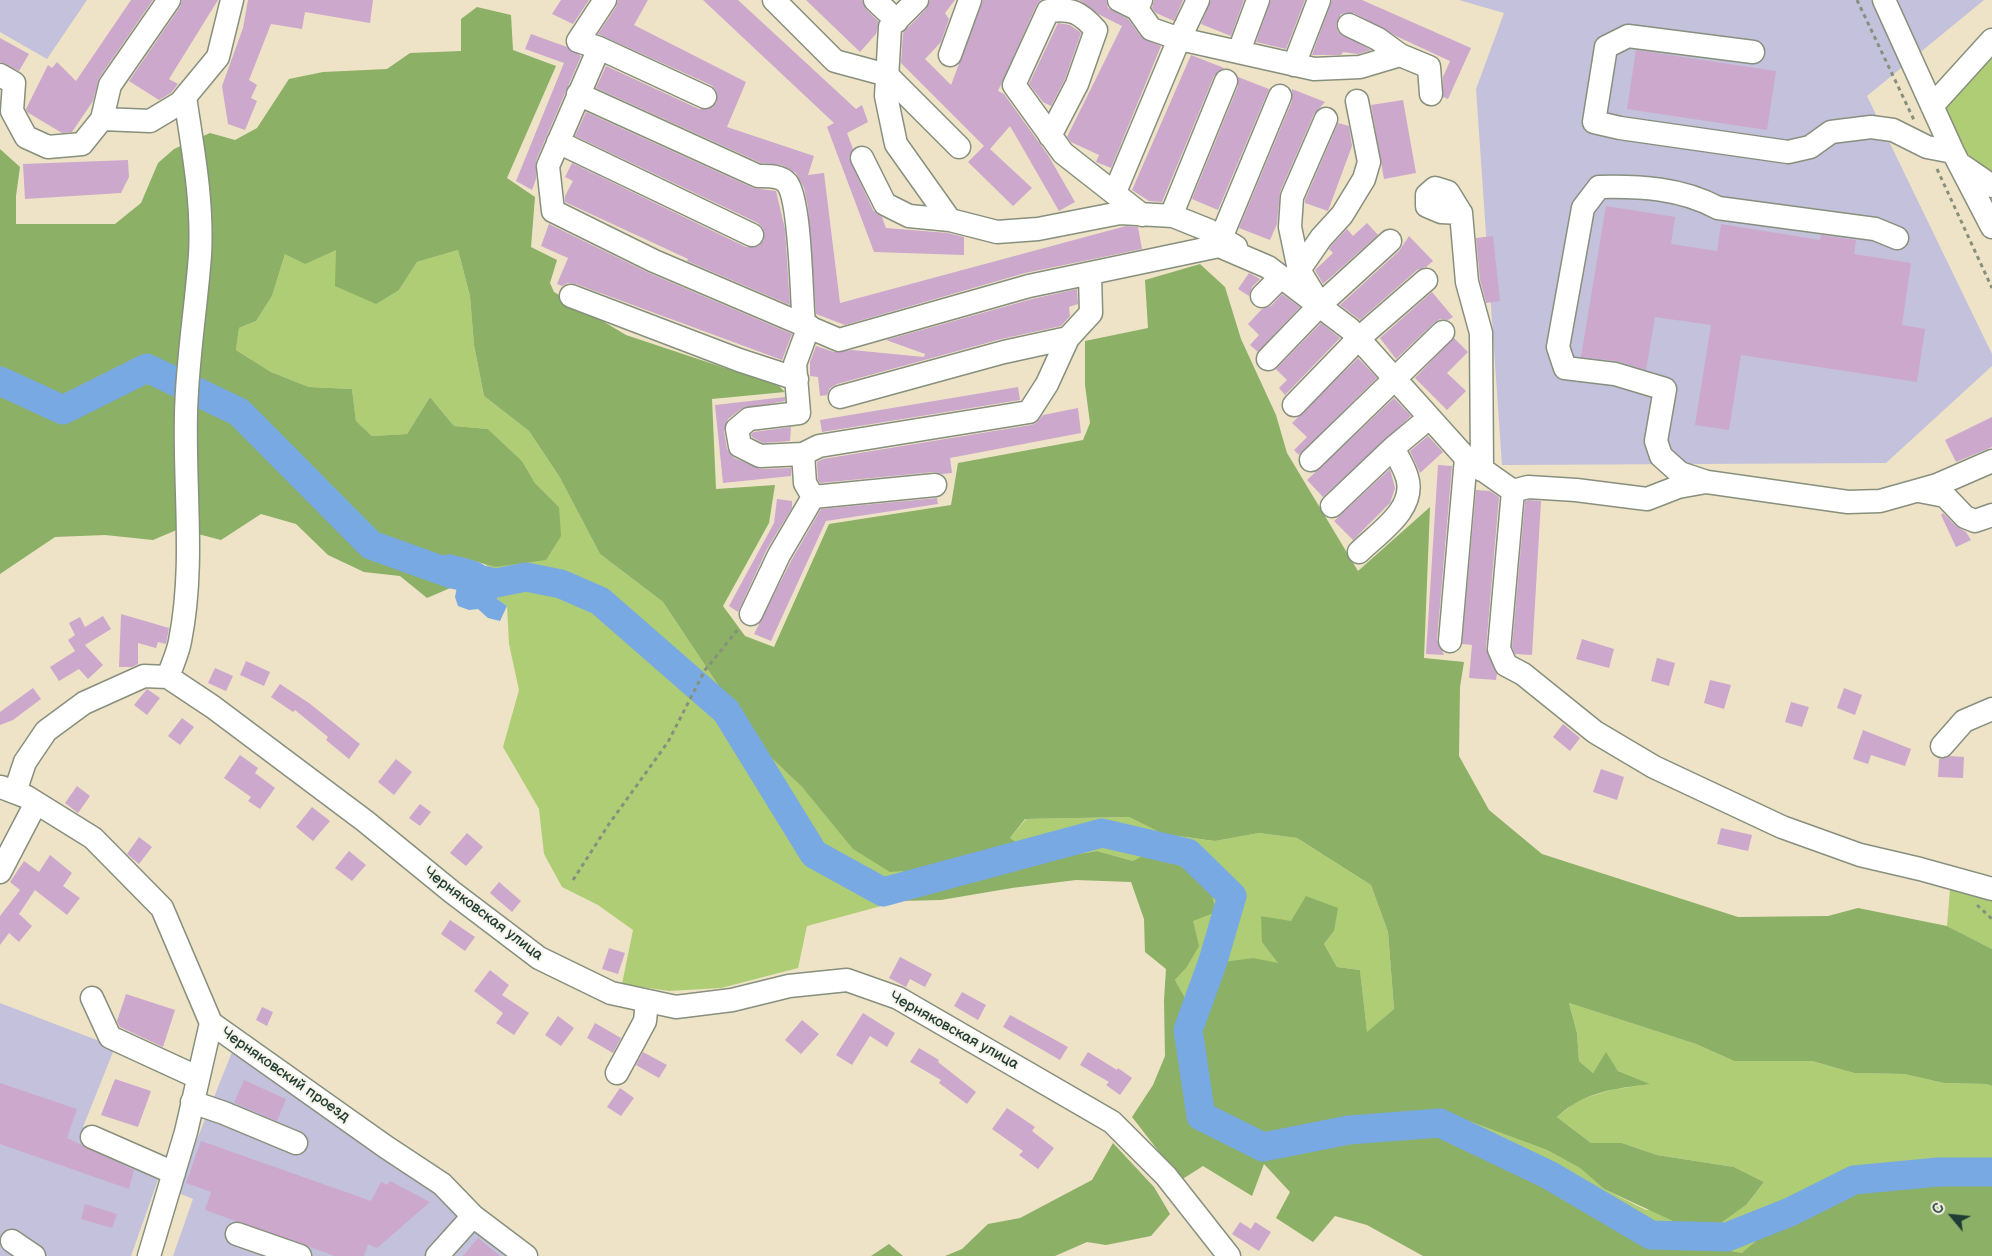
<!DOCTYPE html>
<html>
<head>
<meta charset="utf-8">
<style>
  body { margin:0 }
  #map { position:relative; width:1992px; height:1256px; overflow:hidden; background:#eee3c6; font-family:"Balsamiq Sans",sans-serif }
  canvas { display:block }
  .north { position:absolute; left:1927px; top:1191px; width:50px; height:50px; -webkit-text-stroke:4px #f7f3e8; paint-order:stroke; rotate:298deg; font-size:14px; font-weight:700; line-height:20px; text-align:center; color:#1f3d34 }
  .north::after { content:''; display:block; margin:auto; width:18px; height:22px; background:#1f3d34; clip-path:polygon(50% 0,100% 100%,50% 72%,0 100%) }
</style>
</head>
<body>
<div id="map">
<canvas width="1992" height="1256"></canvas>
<div class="north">С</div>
</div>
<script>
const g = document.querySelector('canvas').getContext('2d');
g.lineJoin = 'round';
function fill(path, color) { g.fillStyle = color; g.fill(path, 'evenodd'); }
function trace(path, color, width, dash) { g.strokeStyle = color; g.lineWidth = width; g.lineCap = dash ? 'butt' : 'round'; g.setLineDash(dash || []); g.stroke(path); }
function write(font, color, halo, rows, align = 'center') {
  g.font = font + ' "Balsamiq Sans",sans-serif'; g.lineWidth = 4; g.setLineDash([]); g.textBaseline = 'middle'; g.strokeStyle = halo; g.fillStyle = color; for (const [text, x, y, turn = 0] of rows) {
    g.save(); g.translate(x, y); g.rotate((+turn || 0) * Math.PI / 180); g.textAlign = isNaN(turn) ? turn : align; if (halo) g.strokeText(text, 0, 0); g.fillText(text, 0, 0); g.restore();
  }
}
fill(new Path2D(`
  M0,0h87l-40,59 -47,-27z
  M1459,0h525l-117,96 125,258v12l-106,97 -384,2 -26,-376 28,-76z
  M0,1003l115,44 -32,80 82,33 -34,96h-131z
  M232,1052l213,149 71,55h-343l20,-57 -17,-7z`), '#c3c1db');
fill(new Path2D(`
  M1992,54v119c-26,-16 -42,-37 -47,-68z
  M336,250l63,40 18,-28 41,-12 12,46 4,49 10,51 45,35 30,45 41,78 63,48 95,143 45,43 100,82 -3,31 -93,25 -9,42 -77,20 -52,3 -47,-7 11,-54 -35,-25 -36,-18 -18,-33 -5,-45 -36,-62 16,-57 -10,-46 -2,-38 -10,-7c2,-15 -2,-23 -12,-35l10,3 64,-60 -24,-24 -13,-22 -34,-32 -34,-3 -24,-29 -23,37 -35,2 -16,-15 -4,-32 -43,-2 -38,-15 -35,-22 3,-22 17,-7 16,-25 13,-42z
  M1129,817l34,17 52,7 44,-8 38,5 74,47 17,47 6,77 -27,24 -7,-63 -23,-3 -13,-23 10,-13 -73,-15 17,48 -24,-6 -56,67 -12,-13 -2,-16 -9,-16 11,-12 -53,-107 -36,-10 -54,9 -33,-22 16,-19z
  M1951,877l41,12v60l-45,-23z
  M1569,1003l127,41 38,17h78l42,12 50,1 40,9 42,1 6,2v94l-36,5 -18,-13 -196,81 -43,-8 -18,4 -30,-14 -59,-21 -43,-39 -109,-52 15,-7 92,34 33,18 24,21 42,21 101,-6 17,-22 -30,-15 -77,-12 -35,-12h-31l-34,-26 21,-17 33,-10 38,-6 -31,-13 -12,-18 -13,20 -14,-12 -2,-28z`), '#afcd74');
fill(new Path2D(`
  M477,7l34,8 2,35 43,16 -49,112 28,19 -4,50 26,13 -7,23 4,9 72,43 153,51 6,6 -73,7 4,90 59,-4 -6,38 -46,83 22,30 29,11 55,-123 122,-19 7,-42 125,-23 7,-17 -5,-38v-44l63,-13 -3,-48 55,-16 25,23 16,52 35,76 11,38 71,118 72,-64 -6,151 40,4 -4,25 -1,69 30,54 53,44 196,63 90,-1 30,-8 89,18 45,23v137l-6,-2 -42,-1 -40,-9 -50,-1 -42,-12h-78l-38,-17 -127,-41 8,30 2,28 14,12 13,-21 12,19 32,13c-35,5 -66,7 -93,33l34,26h31l35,12 77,12 30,15 -17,22 -29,21 -32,2 -82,-38 -24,-21 -33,-18 -92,-34 -14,7 108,52 43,39 59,21 30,14 18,-4 43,8 48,-41 64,-32 84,-8 18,13 36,-5v76h-569l-56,-31 -32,-9 -22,26 -37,-24 14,-26 -26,-28 -12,32 -49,-30 -22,14 -49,-63 21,-32 12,-29 -1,-56 2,-31 -21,-17 -1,-33 -13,-37 -55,-2 -64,8 -71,12 -41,1 3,-30 -13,1 -37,-23 -50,-61 -45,-43 -95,-143 -63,-48 -41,-78 -30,-45 -45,-35 -10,-51 -4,-49 -12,-46 -41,12 -18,28 -23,14 -41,-18 1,-36 -31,14 -20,-10 -13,42 -16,25 -17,7 -3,22 35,22 38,15 43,2 4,32 16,15 35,-2 23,-37 24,29 34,3 34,32 13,22 24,24 2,29 -15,24 -51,7 -35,-10v14l-5,15 -28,12 -27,-22 -36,-4 -36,-17 -32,-31 -35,-10 -40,26 -42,-11 -26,11 -48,-5 -50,2 -55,37v-425l20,18 -4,29v28h99l26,-21 17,-40 16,-14 36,-16 25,7 22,-12 32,-49 34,-7 64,-3 23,-16 51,-2v-32zM1129,817l34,17 52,7 44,-8 38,5 74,47 17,47 6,77 -27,23 -7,-62 -23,-3 -13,-23 10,-13 4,-23 -32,-12 -15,25 -30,-5 1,26 16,21 -24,-5 -31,4 -25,62 -12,-12 -2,-16 -9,-16 11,-12 13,-22 -6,-25 23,-9 -5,-21 -29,-24 -32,-15 -17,9 -36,-10 -54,9 -33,-22 15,-19z
  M1113,1143l41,44 16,27 -19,22 -45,9 -19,-3 -32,14h-110l17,-7 26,-25 32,-6 72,-38z
  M889,1244l14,12h-32z`), '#8bb066');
fill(new Path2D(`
  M449,554c28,7 52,9 48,45l10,7 -7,15 -12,-3 -10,-9 -9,1 -11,-4 -3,-9 5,-26 -31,-1 -3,-10z`), '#79a9e3');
trace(new Path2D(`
  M0,381l63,29 84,-42 92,44 132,133 81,29 44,9 30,-6 35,7 39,17 126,110 88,143 69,38 219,-59 86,20 44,43 -19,65 -25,69 13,86 62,31 86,-17 91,-7 109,52 102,60 76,2 63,-25 64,-32 84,-8h54`), '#79a9e3', 29);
fill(new Path2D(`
  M131,0h22l-54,78 -6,23 -21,31 -10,1 -35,-21 -1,-3 22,-44 4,3 5,-6 19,19z
  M182,0h36l-49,79 9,5 -7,9 -12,7 -30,-19 51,-74z
  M248,0h125l-3,23 -65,-11 -3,17 -31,-5 -22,56 8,5 -6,13 6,3 -12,29 -17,-6 -6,-38 21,-58z
  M561,0h28l-16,24 -21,-10z
  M618,0h30l-14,25 112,57 -19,45 87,29 -6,19 16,-2 16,130 286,-77 12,1 4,22 -117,24 -180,52 -29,-11 -8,-107 -4,-19 -8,-15 -14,-8 -21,-2 -165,-75 10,-22 93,43 13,-1 5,-6 -1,-12 -5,-5 -113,-51 18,-27z
  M703,0h35l118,109 6,-4 6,17 -21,11 6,16 -4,9 24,52 9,7 4,11 62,5 16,4v18l-90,-3 -47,-125 7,-4z
  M806,0h56l4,9 13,13 -3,12 -16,18z
  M930,0h25l-10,13 4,6 -8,23 -16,17 26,26 32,-85h58l-5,6 -38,85 6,3 44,61 27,47 -16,9 -49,-85 -20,23 42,39 -19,18 -45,-44 16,-16 -83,-83 2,-30 23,-24z
  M1079,0h27l2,8 20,11 13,18 20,9 -50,122 -15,-6 3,-7 -28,-13 -4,-5 55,-111 -22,-11z
  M1154,0h29l-9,21 -18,-8 -4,-5z
  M1211,0h33l-13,36 -30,-12z
  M1271,0h34l-19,49 -30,-7z
  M1332,0h30l109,48 -23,51 -5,-2v-20l7,-16 -54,-25 -42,-23 -13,1 -5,11 2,7 33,18 -13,4 -15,-2 -2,3h-29z
  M1058,23l12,2 11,8 -16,46 -14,27 -8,-4 -14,-18z
  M531,34l36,13 14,9 -45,105v18l-4,11 -16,-9 48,-118 -39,-14z
  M0,38l29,16 -10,17 -19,-9z
  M1636,50l140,21 -9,59 -140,-21z
  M1191,55l33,13 -10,8 -52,126 -13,-1 -17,-11z
  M1238,77l31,12 -51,121 -26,-11 46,-113z
  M1292,89l33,13 -11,12 -34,78 -3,32 -7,16 -31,-12 53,-127z
  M1403,100l13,73 -32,6 -13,-74z
  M586,112l167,76 23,3 9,38 5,76 -103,-44 1,-2 -123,-57v-6l8,-15 -8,-4 7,-14 174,84 13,-1 5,-6 -1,-12 -5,-5 -183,-87z
  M1338,123l11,3 3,20 -24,65 -23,-8v-3z
  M128,160l1,17 -8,16 -96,6 -2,-35z
  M1606,206l69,11 -4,27 46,7 4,-27 99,16 1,-5 35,5 -2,14 57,9 -9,62 23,4 -8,53 -176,-27 -12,75 -34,-5 16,-100 -56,-8 -9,53 -29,-9 -36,-4z
  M1367,223l11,12 -55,49 -8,-14 18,-17 -4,-4 2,-3 16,-17 6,7z
  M549,224l100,49 143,61 -10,26 -206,-76 -8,-1 -6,3 -5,-2 11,-26 -27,-12z
  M1409,236l24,25 -7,6 -9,3 -57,50 -20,-15 59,-54z
  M1493,236l7,65 -14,2 -6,-23 -4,-42z
  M1249,273l11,6 -8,8 -3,9 -11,-7z
  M1077,289l1,15 -9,3 1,9 -9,10 -60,13 -164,45 -7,4 -3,7 -7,1 -2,-19 -8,-1v-14l6,-16 18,6 18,-2 72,7 1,-3 -39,-14 146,-41z
  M1432,292l21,25 -5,3 -8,-1 -6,4 -38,36 -16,-21z
  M1282,294l18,13 -42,45 -8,-7 9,-10 -11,-11 14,-15 9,-3z
  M1321,323l19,15 -55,57 -6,-7 8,-8 -11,-11z
  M1454,338l14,14 -21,21 19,18 -19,19 -32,-32z
  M1358,358l19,20 -78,77 -5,-5 13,-13 -15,-14z
  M1018,387l2,13 -198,32 -2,-12z
  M785,397v4l-44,8 -13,10 -4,12 3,18 7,9 26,11 31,-1v8l-68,7 -8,-78z
  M1394,398l17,18 -88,81 -16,-17z
  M1078,408l3,25 -131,25 2,15 -10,1 -8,-2 -114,11 -2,-3 -1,-18 6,-3 208,-34 5,-2 7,-8z
  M1992,417v30l-36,15 -11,-22z
  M791,427l-1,14 -27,2 -11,-6 -1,-3 3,-2z
  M1428,436l15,16 -23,21 -10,-22z
  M1438,465l14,1 -15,174 7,15 -18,-1z
  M1390,469l5,19 -5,15 -37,37 -19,-19z
  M1476,490l14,1 9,6 -13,151 11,25 -1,7 -27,-2 3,-33 -10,-1z
  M937,498l1,6 -112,17 -55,120 -17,-7 37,-73 30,-52z
  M777,499l15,2v7l-25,41 -29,63 -9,-6 45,-83z
  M1529,500l12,1 -9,154 -17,-1 -3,-7 13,-146z
  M1943,513l13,13 10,6 5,8 -15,7 -15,-32z
  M121,614l48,14 -3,16 -8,-2 -2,6 -18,-5v21l-6,3h-13z
  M103,616l8,13 -26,16 18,20 -15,14 -9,-10 -20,12 -9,-14 25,-16 -7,-11 7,-5 -6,-12 11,-6 5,10z
  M1582,639l32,10 -5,19 -33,-9z
  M1657,658l18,5 -6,23 -18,-5z
  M246,661l24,11 -6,14 -24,-11z
  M215,668l18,8 -7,15 -18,-8z
  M1710,680l21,5 -7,24 -20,-6z
  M280,684l29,19 51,41 -11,15 -23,-19 2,-3 -33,-27 -2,2 -22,-15z
  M33,688l8,11 -28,21 -13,5v-13z
  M1844,688l18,7 -7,20 -18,-7z
  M147,689l13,9 -13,17 -13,-10z
  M1791,702l18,5 -7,20 -17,-5z
  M182,718l12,9 -14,18 -12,-9z
  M1563,724l17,14 -10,13 -17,-14z
  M1863,730l48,19 -6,17 -34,-11 -3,9 -15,-5z
  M240,755l18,13 -3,5 20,15 -15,21 -12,-8 3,-4 -27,-19z
  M1949,756l15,1 -1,21 -25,-1 1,-18z
  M396,759l16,13 -18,23 -16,-13z
  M1601,769l23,8 -7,23 -24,-8z
  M77,786l13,10 -12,17 -13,-10z
  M420,804l11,8 -11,14 -11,-8z
  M312,807l18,14 -17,20 -17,-14z
  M1721,828l31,7 -4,16 -31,-7z
  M467,833l16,14 -17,19 -16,-13z
  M139,837l13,10 -13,17 -12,-10z
  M349,851l17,14 -14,16 -17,-13z
  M50,855l22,18 -9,13 17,12 -13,17 -32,-25 -16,24 13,12 -13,16 -10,-9 -9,12v-29l20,-26 -10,-8 14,-21 15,11z
  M499,882l22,19 -9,11 -22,-19z
  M450,920l25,17 -10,14 -24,-17z
  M609,948l16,5 -7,21 -16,-5z
  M900,957l32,17 -7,13 -15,-8 -4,8 -17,-9z
  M490,970l19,15 -7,10 27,18 -15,22 -18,-12 7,-10 -29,-22z
  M962,992l24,13 -8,15 -24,-14z
  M126,994l49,16 -12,37 -43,-20 -3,-6z
  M262,1007l11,5 -6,14 -11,-6z
  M863,1013l32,20 -8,14 -17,-11 -18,29 -16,-10z
  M1010,1015l58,32 -8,13 -57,-33z
  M558,1016l16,12 -13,18 -16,-11z
  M802,1020l17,14 -18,20 -16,-14z
  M595,1023l26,15 -8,15 -26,-15z
  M919,1048l20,12 -1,2 38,30 -9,12 -28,-21 2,-3 -31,-18z
  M643,1052l24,13 -8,13 -23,-13z
  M1088,1052l29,18 1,-2 14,10 -12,17 -14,-10 3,-3 -29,-17z
  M115,1079l36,12 -13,36 -37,-12z
  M244,1080l42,19 -9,22 -43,-18z
  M0,1083l77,26 -10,29 67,32 -5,19 -129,-45z
  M620,1088l14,10 -13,18 -14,-9z
  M1007,1108l28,19 -3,4 22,17 -16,21 -19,-14 4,-4 -31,-22z
  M201,1141l170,60 10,-19 6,3 3,-4 40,21 -53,46 -9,-4 -4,12h-29l-130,-46 6,-18 -25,-9z
  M85,1204l32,10 -5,14 -31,-9z
  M1240,1222l11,7 4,-7 16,10 -12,19 -27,-17z
  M478,1238l22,18h-37z`), '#cca8cd');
const minor = new Path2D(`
  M774,0l61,61 52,14 72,72
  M875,0l22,21
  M917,0l-27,27 -4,69 10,48 54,76
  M1119,0l18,9
  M1141,0l-4,9 14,20 29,10 134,30 46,-2 40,-12 29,12 2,27
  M1884,0l69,152 39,75
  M1349,25l29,14 22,16
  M599,48l-21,-7 27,-41
  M1239,51l19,-51
  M1753,52l-125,-16 -22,11 -12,75 26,6 168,24 22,-5 21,-15 40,-5 22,3 34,17 26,5
  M950,55l20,-55
  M1294,65l25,-65
  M0,75l14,8 -2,28 14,26 22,10 34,-3 20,-25 8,-34 59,-85
  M578,94l180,82c10,0 22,-1 29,7 14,18 14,112 17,141
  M705,97l-106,-49 -51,118 5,45 101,50 185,79 190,-54 190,-40 49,21 82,62 116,129 47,33
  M1932,106l60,-66
  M102,119l48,2 30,-18 38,-46 14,-57
  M1050,136l27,-52 19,-54c-16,-18 -24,-22 -48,-19l-34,74 49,68 79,62
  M558,142l194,93
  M862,158l23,46 24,12 41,4 47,12 41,-3 82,-16 53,3 35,14 28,17
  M1963,166l29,20
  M1115,192l62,-148 21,-44
  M1461,213l-20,-1 -14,-6v-11l8,-7 13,4 13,21 6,69 14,51 1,137
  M1171,216l55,-135
  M1221,238l59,-142
  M1897,238l-22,-9 -157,-21c-37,-20 -78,-22 -119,-21l-16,21 -25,139 7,21 50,6 50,15 -9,52 5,15 19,17 27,9 141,20 32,-1 57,-16 55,-24
  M1299,270l-9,-43 2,-30 34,-78
  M571,296l168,64 58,19
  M1262,296l19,-19
  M1316,298l-17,-28 22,-32 21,-23 22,-36 5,-17 -12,-61
  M1268,359l52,-54 70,-64
  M840,397l164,-45 64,-14 23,-25 -1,-39
  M1294,405l64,-66 68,-59
  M803,454l-43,2 -20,-10 -3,-17 12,-10 50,-6 -4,-49 14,-38
  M1311,460l132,-128
  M1706,482l-28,5 -31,12 -71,-9 -48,-3 -15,4 -14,158 7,16 17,9 72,58 59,35 128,60 78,28 60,14 72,20
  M935,485l-122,12 -8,-14 -2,-29 16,-8 210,-34 18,-28 21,-46
  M1919,491l26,5 20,21 10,4 17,-6
  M1332,506l61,-58
  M1359,552c19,-19 58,-43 48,-75 -3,-10 -9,-20 -14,-29l36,-30
  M751,614l28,-59 34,-58
  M1450,641l16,-183
  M168,677c4,-12 10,-24 12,-36 15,-75 4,-151 6,-227 1,-53 10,-105 14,-159 3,-53 -7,-105 -15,-158
  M1942,746l22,-25 28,-12
  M1,787l26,10 66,41 69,70 49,115
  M15,792l10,-30 21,-31 38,-28 60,-27 24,1 45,30 152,114 87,71 87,66 72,35 65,14 56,-7 57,-14 58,-6 51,18 214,124 54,54 63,80
  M0,872l36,-69
  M92,998l18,39 87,40
  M211,1023l175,124 56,37 31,32 53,40
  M617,1073l28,-52 2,-20
  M192,1102l32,11 72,30
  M92,1137l82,36
  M237,1234l63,22
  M12,1241l22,15
  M149,1256l37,-124 25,-109
  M437,1256l36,-40`);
trace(minor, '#86907d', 25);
trace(new Path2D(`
  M1857,0l57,120
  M1937,169l55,119
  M573,880l36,-56 59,-82 37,-72 35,-43
  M1977,905l15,14`), '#86907d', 3, [4, 4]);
trace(minor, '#fff', 22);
write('15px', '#1f3d34', '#f7f3e8', [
  ["Черняковская улица",483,914,37],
  ["Черняковская улица",954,1031,29],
  ["Черняковский проезд",285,1075,35]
]);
</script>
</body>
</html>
